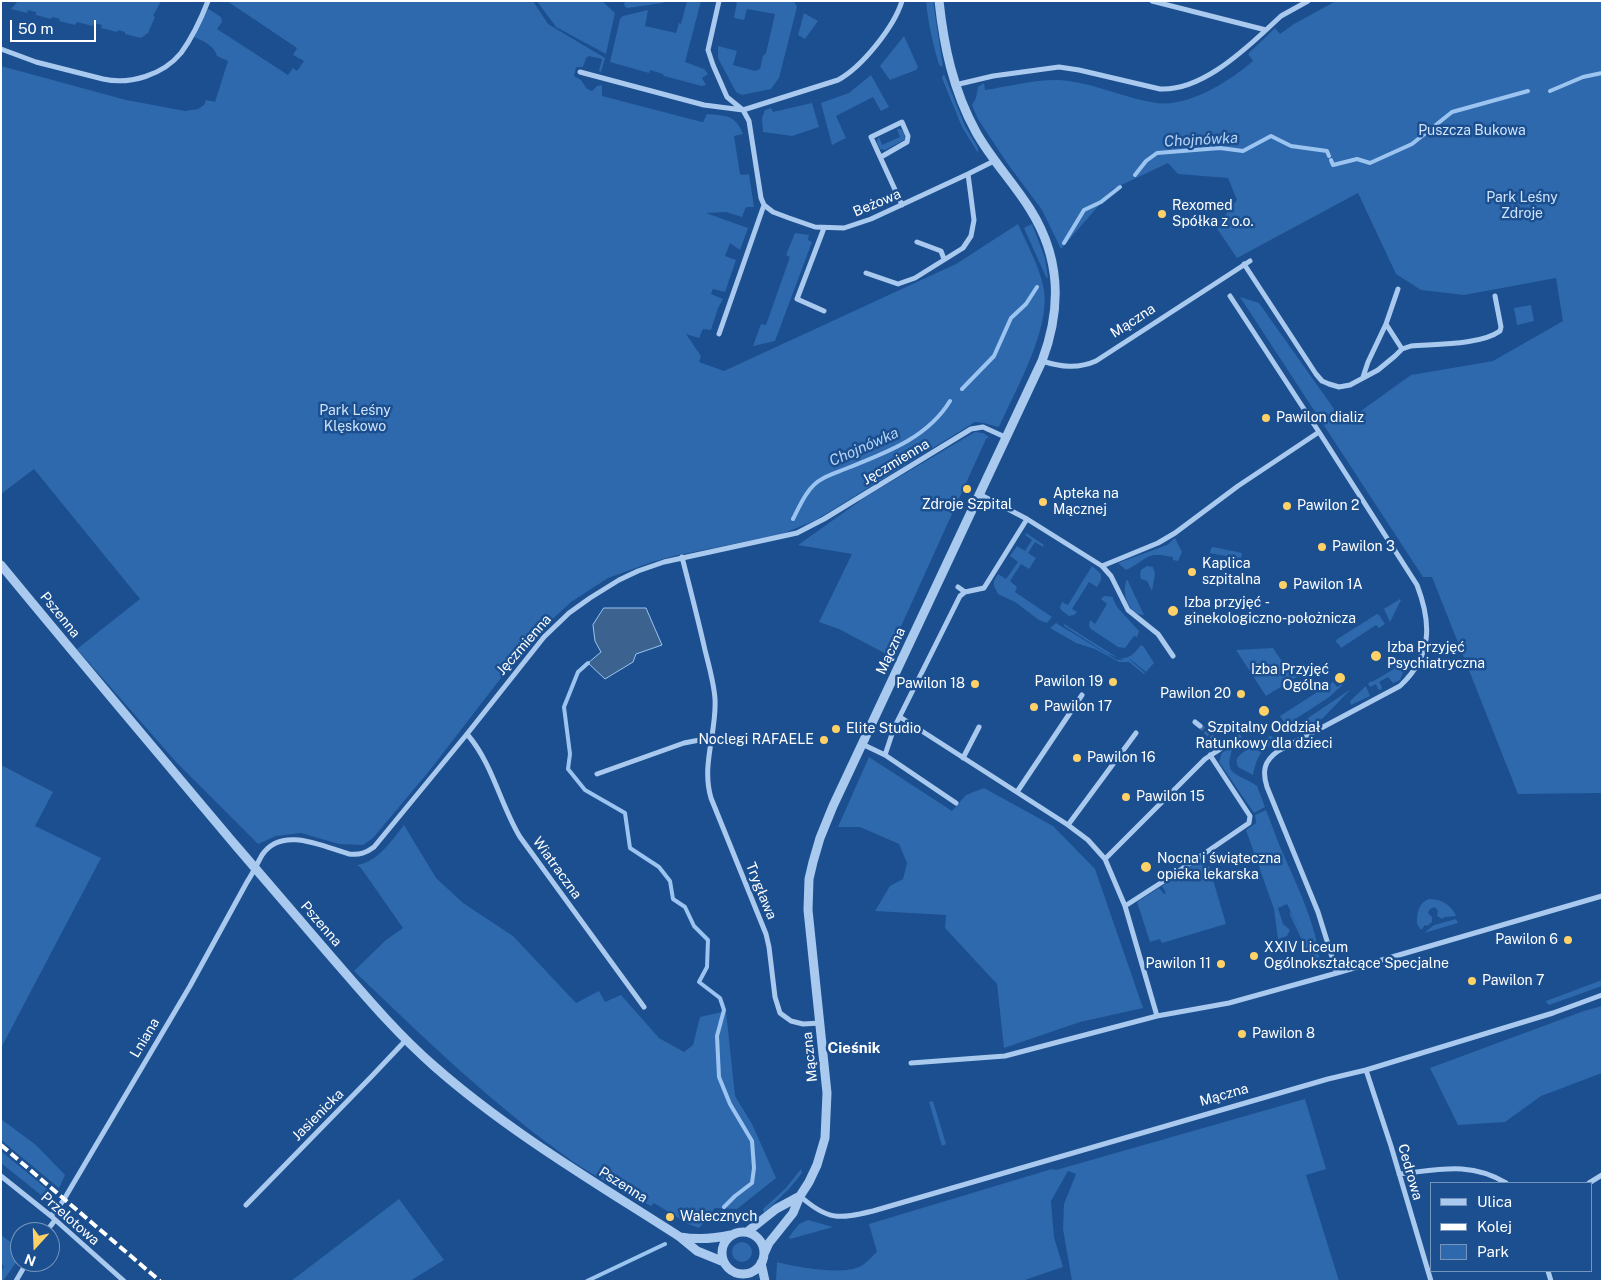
<!DOCTYPE html>
<html>
<head>
<meta charset="utf-8">
<style>
  body { margin:0 }
  #map { position:relative; width:1603px; height:1282px; overflow:hidden; background:#1b4f8f; font-family:"Public Sans",sans-serif }
  canvas { display:block }
  .frame { position:absolute; inset:0; border:2px solid #fff; pointer-events:none }
  .legend { position:absolute; left:1430px; top:1182px; width:162px; height:90px; box-sizing:border-box; background:#1b4f8f; border:1px solid #7695bc; margin:0; padding:6px 9px; list-style:none; font-size:15px; color:#fff }
  .legend li { display:flex; align-items:center; gap:10px; height:25px }
  .legend b { width:25px; border:1px solid #7695bc }
  .north { position:absolute; left:10px; top:1222px; width:50px; height:50px; box-sizing:border-box; background:#1b4f8f; border:1px solid #7695bc; border-radius:50%; rotate:200deg; font-size:14px; font-weight:700; line-height:20px; text-align:center; color:#fff }
  .north::after { content:''; display:block; margin:auto; width:18px; height:22px; background:#ffd166; clip-path:polygon(50% 0,100% 100%,50% 72%,0 100%) }
  .scale { position:absolute; left:10px; top:20px; width:86px; height:22px; box-sizing:border-box; border:2px solid #fff; border-top:0; padding-left:6px; font-size:15px; line-height:18px; white-space:nowrap; color:#fff; -webkit-text-stroke:4px #1b4f8f; paint-order:stroke }
</style>
</head>
<body>
<div id="map">
<canvas width="1603" height="1282"></canvas>
<div class="frame"></div>
<ul class="legend">
<li><b style="height:6px;background:#a9c9ee"></b>Ulica</li>
<li><b style="height:6px;background:#fff"></b>Kolej</li>
<li><b style="height:14px;background:#2e69ad"></b>Park</li>
</ul>
<div class="north">N</div>
<div class="scale">50 m</div>
</div>
<script>
const g = document.querySelector('canvas').getContext('2d');
g.lineJoin = 'round';
function fill(path, color) { g.fillStyle = color; g.fill(path, 'evenodd'); }
function trace(path, color, width, dash) { g.strokeStyle = color; g.lineWidth = width; g.lineCap = dash ? 'butt' : 'round'; g.setLineDash(dash || []); g.stroke(path); }
function write(font, color, halo, rows, align = 'center') {
  g.font = font + ' "Public Sans",sans-serif'; g.lineWidth = 5; g.setLineDash([]); g.textBaseline = 'middle'; g.strokeStyle = halo; g.fillStyle = color; for (const [text, x, y, turn = 0] of rows) {
    g.save(); g.translate(x, y); g.rotate((+turn || 0) * Math.PI / 180); g.textAlign = isNaN(turn) ? turn : align; if (halo) g.strokeText(text, 0, 0); g.fillText(text, 0, 0); g.restore();
  }
}
fill(new Path2D(`
  M18,1h143l-8,15 2,1 -7,16 -7,5 -16,-4v-2l-7,-2 -1,2 -16,-4 1,-3 -8,-2 -1,3 -16,-4 -2,3 -16,-4 1,-2 -8,-2 -1,2 -15,-4v-3l-8,-2 -1,3 -16,-4z
  M227,1h306l15,23 57,34 -4,14 -2,-1 3,-12 -13,-3 -3,2 -3,9h-7l-2,9 7,4 6,9 5,2 5,-5 5,-1v11l100,26h1l4,-8c19,2 28,0 36,20l-9,2 6,38 2,1 7,-1 5,33h-8l-4,10 -16,-5 -20,1 42,15 -8,22 -10,-7 -5,13 11,4 -11,32 -12,-3 -2,5 12,5 -5,9 -7,22 -8,-1 -4,9 -13,-4 15,22 -2,6 25,9 232,-107 62,-40c9,20 20,40 25,61 10,40 -27,104 -43,140l-2,2 -14,-4 -9,-1 -159,98 -34,14 -108,22 -22,6 -44,16 -37,24 -40,37 -101,131 -57,68 -10,7 -24,-1 -38,-11 -25,3 -18,8 -81,-81 -100,-114 63,-50 -106,-130 -33,25v-428l125,34 59,11 13,-2 6,-4 2,-5 9,2 13,-41 -11,-5c-3,-11 -14,-15 -23,-19l13,-29 14,9 1,5 -5,7 71,46 5,-7 4,3 7,-10 -11,-6 4,-7z
  M537,1h65l13,12 -9,41 -50,-27z
  M625,1h39l-1,2 -36,5 -3,-3z
  M687,1h14l-16,61 19,7 4,5 -6,4 4,7 -4,1 -38,-10 -1,-2 -13,-4 -1,3 -39,-11 10,-43 3,-3 25,-6 -3,16 31,7 3,-10 2,1z
  M737,1h57l3,6 -18,71 -8,11 -29,6 -6,-3 -18,-34v-12l19,5 -4,14 22,6 5,-2 3,-13 3,-3 9,-39 -28,-5 -3,11 -10,-2z
  M926,1h7l10,66 -4,-2c-6,-21 -11,-42 -13,-64z
  M1336,1h266v792l-84,1 -86,-217h-9l-183,-280 19,6 85,120 67,-48 82,-14 70,-40 -7,-43 -92,17 -43,-5 -25,-16 -38,-81 -121,65 -21,-31 21,-27 -9,-22 -50,-4 -10,-11 -55,26 -52,60 -19,-39 -35,-47 -29,-44 -6,-14 4,-7 2,-11 6,-4 1,7c26,-4 59,-13 84,-9 30,4 58,18 88,22 32,4 73,-22 96,-42l-5,-7 27,-26 5,6 14,-10z
  M804,13l14,8 -13,18 -7,-4z
  M904,36l14,31 -2,3 -26,10 -10,-14z
  M944,74l21,52 13,22v5l-16,-26 -20,-49z
  M871,75l18,32 -8,4 -8,-14 -37,19 10,22 -14,7 -11,-42 28,-10z
  M812,103l7,24 -27,9 -29,-4 -1,-14 3,-8 6,-2 2,4z
  M897,129h4c3,3 5,7 3,11l-19,10 -5,-1c-2,-4 -5,-8 -1,-12l3,8 18,-8z
  M1032,224l13,34 3,20 -2,-1 -22,-49z
  M795,233l14,2 -1,5 4,2 -37,99 -22,5 8,-22 5,1 24,-68 -4,-2z
  M1531,305l3,16 -17,4 -3,-17z
  M975,432l8,1 6,4 -3,2 -98,216 -49,-26 -20,-7 33,-68 -54,-9 69,-49z
  M1026,533l18,12 -1,2 -8,-5 -7,11 8,5 -7,11 -8,-5 -11,17 7,6 -2,5 37,25 -5,6 -8,-3 -24,-18 -17,-8 -4,-8v-5l4,-7 8,5 12,-17 -8,-6 7,-10 8,5 7,-11 -7,-5z
  M1175,538l7,14 -4,9 -5,-1v-3c-29,-6 -24,2 -47,13l-8,-7 49,-18z
  M1213,547l29,6 -1,6 -31,-6 1,-5z
  M1092,566l9,8v6l-4,7 -8,-5 -17,27 5,3 -3,3 -5,1 -8,-6 -1,-3 2,-5 6,3z
  M1147,566l6,1 2,7 -3,17 -5,-10 -6,-2 -1,-4 1,-5z
  M1127,579l17,36c-16,0 -23,-24 -17,-36z
  M1104,596l9,1v2l4,8 22,24 -2,6 -3,-1 -9,12 -7,-1 -27,-18 -2,-3 1,-6 5,4 12,-20 -6,-5z
  M1400,599l1,1 -11,22 -6,-13z
  M1377,614l2,1 6,9 -6,4 -3,-3 -35,23 -3,-5 -1,1 -1,-4z
  M1056,623l61,37h7l-16,-6 -44,-28v-2l54,34c11,2 17,-5 23,-13l3,2 10,16 -8,9 -16,-13h-6h5l16,14 -1,1 -15,-12h-10l-24,-13 -19,-6 -26,-15z
  M1273,648l17,25 9,-6 4,6 -37,23 -30,-46z
  M1393,667l7,1 3,4 -3,8 -7,3 -5,-6 -9,5 3,5 -1,3 -3,-1 -2,-5 -6,3 -2,-3 3,-3 1,1 22,-13z
  M1348,680l-20,18 -42,27 -6,-9 53,-34 4,5z
  M1366,686l4,10 -19,9 -1,-4z
  M1351,689l-28,29 -13,9 -2,-2 -2,1 -1,-6z
  M1271,736l7,5c-18,9 -21,15 -25,34l-15,-8c-1,-3 -2,-5 -1,-8 2,-6 29,-22 34,-23z
  M1234,745c-13,32 3,27 23,41l8,21 -11,6 -35,-51 3,-9z
  M869,757l83,54 14,-16 18,-7 69,38 42,43 48,139 -63,14 -76,26 -7,-64 -52,-56 1,-13 -71,-4 15,-25 13,-7 4,-16 -8,-19 -39,-17h-22z
  M1,765l52,27 -18,34 66,32 -100,190z
  M1266,810c5,12 9,25 15,39 14,32 42,88 38,122l-4,-4 -25,-52v-4l18,36 -21,-43 -9,4 5,16 7,6 -3,6 -9,3 -4,-30 -28,-79 10,-7 -1,-8z
  M404,825l32,53 27,25 50,33 63,67 23,-12 6,11 16,-7 38,43 25,14 9,-7 7,-28 26,-6 9,85 17,28 24,54 -39,31 -22,-1 -16,20 -11,-4 -34,-21 -3,3c-26,-14 -54,-28 -79,-45 -79,-56 -148,-123 -218,-190l32,-31 17,-12 -42,-60 -4,-3c21,-3 35,-25 47,-40z
  M1201,860l5,7 3,-1 17,58 -64,19 -2,-4 -10,3 -13,-40 22,-14 5,6 2,-1 -4,-7z
  M1429,899c13,0 22,6 27,17l-11,1 -3,2 -5,-3 1,-5 -3,-4 -5,2 -2,4 4,4v5l-5,4 -2,-1 -4,5 -4,-6c0,-10 1,-21 12,-25z
  M1456,919l2,4 -34,10 10,-8z
  M1602,980v6l-53,19 -3,-3v-1z
  M1602,1006v67l-61,23 -36,26 -47,3 -28,-57 154,-57z
  M1305,1099l21,70 -20,6 33,106h-267l-9,-52 1,-25 12,-30 -8,-3 -17,30 3,36 9,30 -41,14h-246l1,-19c17,5 66,13 82,5 7,-3 13,-11 18,-15l-8,-28 183,-55 4,1z
  M933,1101l13,43 -4,2 -13,-44z
  M1,1119l35,26 29,30 -6,13 -58,-48z
  M1,1151l53,44 -3,4h-5l-45,-36z
  M801,1169l1,4 -14,17 -24,23 -1,-4 23,-21z
  M399,1199l45,61 -34,21h-119z
  M808,1220l25,7 -43,12 -1,-2 10,-13z
  M1,1235l19,14v8l-17,24h-2v-11l3,-2 -3,-7z
  M732 1252a10 10 0 1 1 20 0a10 10 0 1 1-20 0Z`), '#2e69ad');
const water = new Path2D(`
  M604,608h42l16,37 -26,9 -3,8 -28,17 -17,-16 13,-11 -6,-11 -2,-16z`);
fill(water, '#3c6290');
trace(water, '#9cc4f0', 1);
trace(new Path2D(`
  M1550,91l33,-14 19,-4
  M1331,160l2,5 24,-6 13,4 42,-19 40,-32 76,-21
  M1135,175l11,-14 11,-8 63,-5 23,3 28,-15 20,10 36,5 2,5
  M1064,243l20,-33 17,-8 19,-15
  M962,389l32,-33 17,-38 15,-14 11,-17
  M793,519c7,-14 15,-33 29,-40 8,-5 19,-8 28,-12 38,-15 78,-30 100,-66
  M588,663l-10,9 -14,35 6,47 -2,15 17,21 40,23 5,35 29,19 11,14 3,18 12,8 9,19 14,14 -1,27 -8,15 21,16 4,12 -7,26 2,41 11,27 22,37 2,27 -2,15 -17,13 -11,11
  M587,1281l78,-37`), '#9cc4f0', 4);
trace(new Path2D(`
  M1200,726l15,14 3,5
  M1225,746l16,-10`), '#3d69a0', 5, [5, 2.5]);
trace(new Path2D(`
  M719,1l-11,49 5,15 14,32 16,13 95,-30c24,-13 56,-53 64,-79
  M1266,30l15,-14 27,-15
  M1,49l35,13 67,17c27,6 60,-4 78,-26 11,-15 20,-34 27,-52
  M580,72l124,33 39,5 6,11 12,77 3,7 9,7 16,6 26,9 29,1 27,-9 97,-45 26,-13
  M955,85l38,-9 66,-9 20,3 81,19c39,2 79,-34 106,-59l-114,-29
  M881,157l26,-15 1,-6 -6,-14 -31,15 31,68
  M824,228l-27,71 27,12
  M917,242l24,9 3,8
  M1244,264l72,110 6,7 7,3 10,3 11,-2 28,-15 17,-14 7,-7 9,-3c24,-2 70,-1 89,-15l1,-4 -6,-31
  M866,273l32,11 17,-6 48,-30 8,-12 3,-16 -6,-46
  M1398,289l-12,35 16,25
  M719,334l45,-129
  M1042,361c19,6 36,8 54,0l154,-100
  M1363,377l5,-15 18,-38
  M979,494l48,25 75,47 56,-23 17,-10 63,-47 81,-54 -89,-136
  M682,557c8,31 16,62 23,93 4,16 9,33 10,49 2,33 -14,66 -4,99l55,136 3,13 6,50 5,16 11,8 12,3 17,-1
  M1102,566l9,10 17,34 30,24 15,22
  M958,587l7,5
  M900,717l168,108 20,15 17,19 20,47 32,110
  M1195,722l5,4
  M467,734c26,30 33,70 53,103l124,170
  M862,744l23,11
  M963,758l16,-31
  M597,774l87,-31 26,-5
  M1017,792l65,-97
  M956,803l-71,-48 9,-27 66,-132 5,-4 19,-4 43,-69
  M1068,825l68,-92
  M1105,859l100,-100 20,-13
  M1125,906l45,-29 79,-54 1,-7 -40,-61
  M1337,973l265,-77
  M911,1063l94,-7 152,-40 72,-13 108,-30 -19,-61 -51,-125c-5,-16 -3,-26 11,-36l122,-65c32,-30 32,-62 17,-101l-98,-153
  M1366,1070l25,76 40,135
  M1399,1174c39,-4 71,-13 107,9
  M1,1176l50,40 73,65
  M1589,1183l13,-8
  M800,1196c28,25 39,23 73,15l455,-132 38,-9 187,-57 49,-18
  M246,1205l125,-128 35,-37
  M51,1216l12,-15 127,-215 57,-104c6,-9 10,-18 15,-27 20,-30 62,-8 87,-1 11,1 17,-1 25,-7l93,-113 77,-97 25,-24 21,-15 29,-18 19,-9 26,-9 133,-29 27,-14 147,-90 12,-2 22,10
  M46,1232l9,-12
  M1548,1271l3,10
  M16,1281l11,-19`), '#a9c9ee', 5);
trace(new Path2D(`
  M1,565c78,95 157,188 236,282 30,35 61,71 91,106 34,39 67,79 106,113 75,66 162,117 246,171l17,14 27,11
  M747,1232l29,-23 24,-13
  M722 1253a21 21 0 1 1 42 0a21 21 0 1 1-42 0Z
  M680,1237c18,3 33,2 51,-2
  M764,1254l5,-11 24,-30 7,-17 9,-14 8,-17 8,-27 2,-45 -19,-183 1,-31 4,-17 7,-24 13,-32 209,-445c20,-53 19,-103 -12,-152 -17,-27 -39,-50 -54,-77 -23,-42 -32,-85 -37,-131
  M761,1263l4,18`), '#a9c9ee', 9);
trace(new Path2D(`
  M1,1145l159,136`), '#fff', 4, [9, 4]);
for (const [x, y, r, color] of [
  [1162,214,5,"#ffd166"],
  [1266,418,5,"#ffd166"],
  [967,489,5,"#ffd166"],
  [1043,502,5,"#ffd166"],
  [1287,506,5,"#ffd166"],
  [1322,547,5,"#ffd166"],
  [1192,572,5,"#ffd166"],
  [1283,585,5,"#ffd166"],
  [1173,611,6,"#ffd166"],
  [1376,656,6,"#ffd166"],
  [1340,678,6,"#ffd166"],
  [1113,682,5,"#ffd166"],
  [975,684,5,"#ffd166"],
  [1241,694,5,"#ffd166"],
  [1034,707,5,"#ffd166"],
  [1264,711,6,"#ffd166"],
  [836,729,5,"#ffd166"],
  [824,740,5,"#ffd166"],
  [1077,758,5,"#ffd166"],
  [1126,797,5,"#ffd166"],
  [1146,867,6,"#ffd166"],
  [1568,940,5,"#ffd166"],
  [1254,956,5,"#ffd166"],
  [1221,964,5,"#ffd166"],
  [1472,981,5,"#ffd166"],
  [1242,1034,5,"#ffd166"],
  [670,1217,5,"#ffd166"]
]) { const dot = new Path2D(); dot.arc(x, y, r, 0, 2 * Math.PI); g.fillStyle = color; g.fill(dot); trace(dot, '#1b4f8f', 2); }
write('14px', '#cfe3fa', '#1b4f8f', [
  ["Puszcza Bukowa",1472,131],
  ["Park Leśny",1522,198],
  ["Zdroje",1522,214],
  ["Park Leśny",355,411],
  ["Klęskowo",355,427]
]);
write('14px', '#fff', '#1b4f8f', [
  ["Beżowa",877,203,-23],
  ["Mączna",1133,321,-33],
  ["Jęczmienna",896,462,-31],
  ["Pszenna",60,615,51],
  ["Jęczmienna",524,645,-49],
  ["Mączna",891,651,-65],
  ["Wiatraczna",557,868,54],
  ["Trygława",761,891,68],
  ["Pszenna",321,924,49],
  ["Lniana",145,1038,-59],
  ["Mączna",810,1057,-96],
  ["Mączna",1224,1095,-16],
  ["Jasienicka",318,1115,-45],
  ["Cedrowa",1410,1172,74],
  ["Pszenna",623,1185,32],
  ["Przelotowa",70,1219,41]
]);
write('14px', '#fff', '#1b4f8f', [
  ["Rexomed",1172,206],
  ["Spółka z o.o.",1172,222],
  ["Pawilon dializ",1276,418],
  ["Apteka na",1053,494],
  ["Mącznej",1053,510],
  ["Zdroje Szpital",967,505,"center"],
  ["Pawilon 2",1297,506],
  ["Pawilon 3",1332,547],
  ["Kaplica",1202,564],
  ["szpitalna",1202,580],
  ["Pawilon 1A",1293,585],
  ["Izba przyjęć -",1184,603],
  ["ginekologiczno-położnicza",1184,619],
  ["Izba Przyjęć",1387,648],
  ["Psychiatryczna",1387,664],
  ["Izba Przyjęć",1329,670,"right"],
  ["Ogólna",1329,686,"right"],
  ["Pawilon 19",1103,682,"right"],
  ["Pawilon 18",965,684,"right"],
  ["Pawilon 20",1231,694,"right"],
  ["Pawilon 17",1044,707],
  ["Szpitalny Oddział",1264,728,"center"],
  ["Ratunkowy dla dzieci",1264,744,"center"],
  ["Elite Studio",846,729],
  ["Noclegi RAFAELE",814,740,"right"],
  ["Pawilon 16",1087,758],
  ["Pawilon 15",1136,797],
  ["Nocna i świąteczna",1157,859],
  ["opieka lekarska",1157,875],
  ["Pawilon 6",1558,940,"right"],
  ["XXIV Liceum",1264,948],
  ["Ogólnokształcące Specjalne",1264,964],
  ["Pawilon 11",1211,964,"right"],
  ["Pawilon 7",1482,981],
  ["Pawilon 8",1252,1034],
  ["Walecznych",680,1217]
], 'left');
write('italic 15px', '#b5d3f5', '#1b4f8f', [
  ["Chojnówka",1201,140,-3],
  ["Chojnówka",864,447,-24]
]);
write('bold 15px', '#fff', '#1b4f8f', [
  ["Cieśnik",854,1048]
]);
</script>
</body>
</html>
